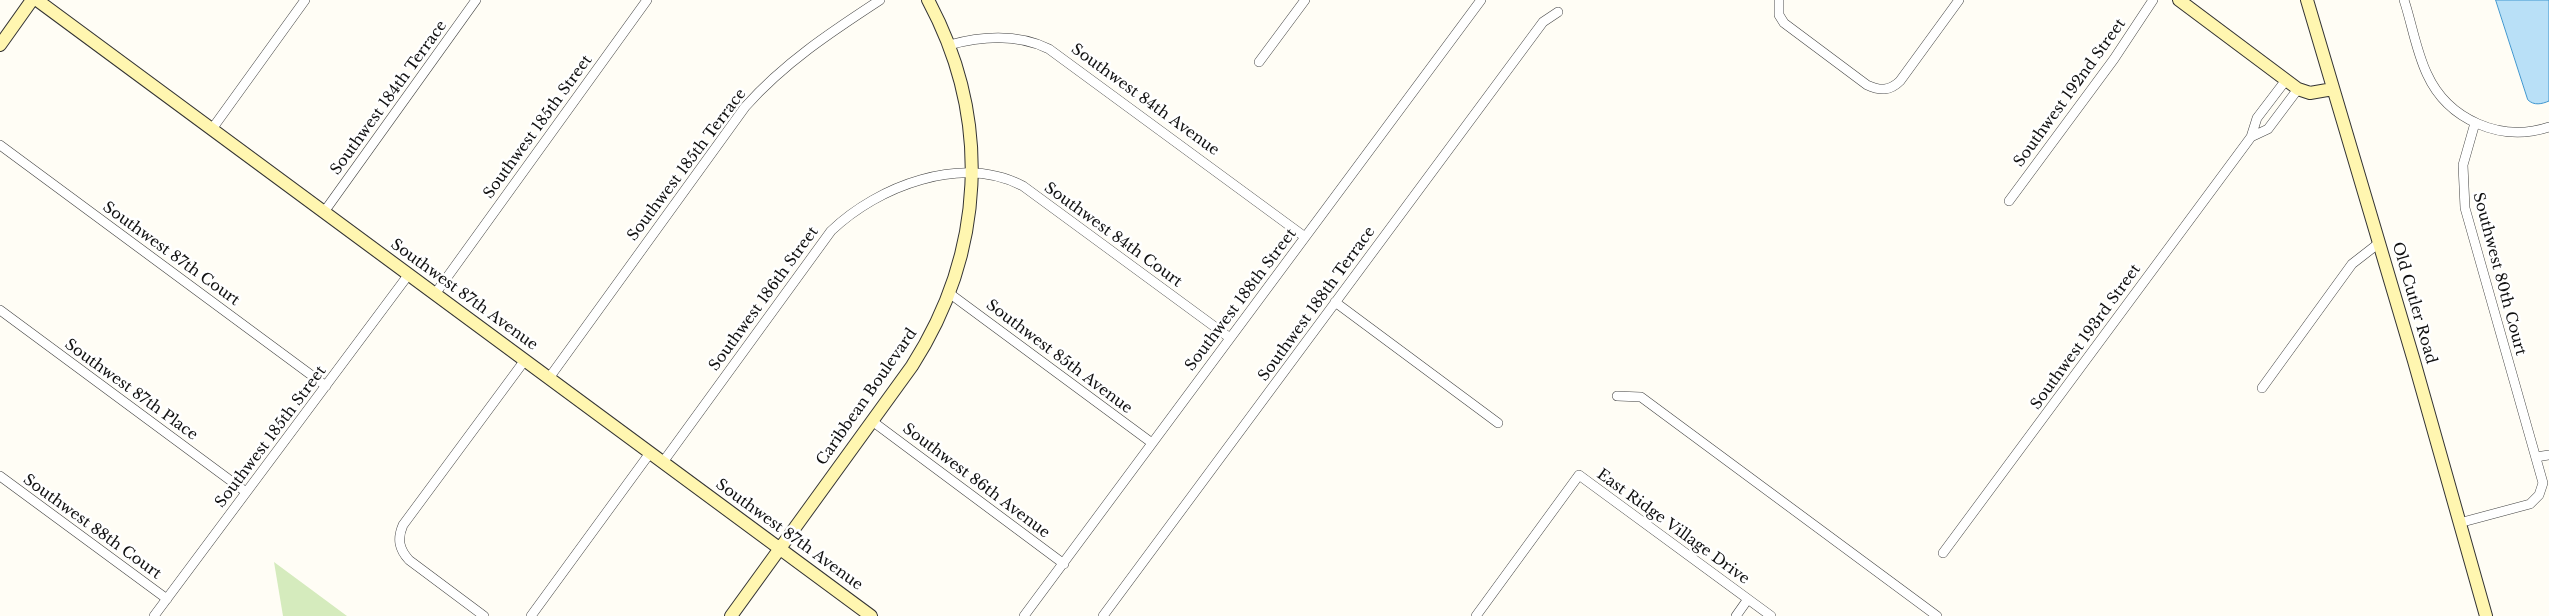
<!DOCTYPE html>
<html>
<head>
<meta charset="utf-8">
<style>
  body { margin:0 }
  canvas { display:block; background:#fffdf5 }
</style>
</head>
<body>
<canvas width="2549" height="616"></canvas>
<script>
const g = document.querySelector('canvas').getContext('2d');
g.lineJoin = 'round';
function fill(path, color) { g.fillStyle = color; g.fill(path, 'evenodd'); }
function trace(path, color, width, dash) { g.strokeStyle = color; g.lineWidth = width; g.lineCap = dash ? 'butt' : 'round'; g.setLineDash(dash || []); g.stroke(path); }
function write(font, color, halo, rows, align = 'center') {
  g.font = font + ' "Libre Baskerville",serif'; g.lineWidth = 5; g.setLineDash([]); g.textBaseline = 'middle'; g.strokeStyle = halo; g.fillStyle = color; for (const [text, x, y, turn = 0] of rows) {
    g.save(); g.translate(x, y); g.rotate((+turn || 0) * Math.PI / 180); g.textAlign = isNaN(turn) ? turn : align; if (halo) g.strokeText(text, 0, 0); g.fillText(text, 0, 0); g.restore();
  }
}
fill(new Path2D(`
  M274,562l73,54h-64z`), '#d5ebbd');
const water = new Path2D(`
  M2496,0h53v101c-7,3 -15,5 -21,-1z`);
fill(water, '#b9e0f7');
trace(water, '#3f96cf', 1);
const street = new Path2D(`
  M1779,0v15l5,8 83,62c13,6 23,6 33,-4l59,-81
  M2404,0c8,24 12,51 23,74 21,46 74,69 122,53
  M949,45c33,-9 68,-12 100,4l256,188
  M1259,62l46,-62
  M212,129l93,-129
  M2251,137l17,-8 30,-40
  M0,145l326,241
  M2009,201l105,-142 39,-59
  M324,212l152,-212
  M949,293l203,150
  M435,294l212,-294
  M1335,302l163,121
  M0,310l246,182
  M549,378l196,-271c39,-44 86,-75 135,-107
  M2262,388l90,-124 27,-21
  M1617,396l24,1 296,219
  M872,421l192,143
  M2536,457l13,-2
  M663,462l168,-231c47,-45 130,-77 192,-45l207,152
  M0,476l167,123
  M2459,523l71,-19 9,-9 4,-12 -78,-275 -2,-43 12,-42
  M1943,553l308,-416 6,-19 29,-38
  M154,616l255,-342
  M484,616l-75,-56c-10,-11 -12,-21 -6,-35l122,-165
  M531,616l119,-163
  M1024,616l457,-616
  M1103,616l440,-594 15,-10
  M1476,616l103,-141 192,141
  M1736,616l12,-17`);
const secondary = new Path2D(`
  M37,0l834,616
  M2179,0l119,89 12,4 23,-4
  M2307,0l107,361 72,255
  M0,45l32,-45
  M731,616l181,-250c73,-114 80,-247 16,-366`);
trace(street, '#444', 10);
trace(secondary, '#333', 14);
trace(street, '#fff', 9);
trace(secondary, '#fff6b0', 12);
write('15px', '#111', '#fff', [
  ["Southwest 192nd Street",2070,93,-54],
  ["Southwest 184th Terrace",389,98,-54],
  ["Southwest 84th Avenue",1145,100,36],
  ["Southwest 185th Street",538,127,-54],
  ["Southwest 185th Terrace",687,165,-53],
  ["Southwest 84th Court",1113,235,36],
  ["Southwest 87th Court",171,254,36],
  ["Southwest 80th Court",2499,274,75],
  ["Southwest 87th Avenue",464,295,36],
  ["Southwest 186th Street",764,299,-54],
  ["Southwest 188th Street",1241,300,-53],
  ["Old Cutler Road",2414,303,74],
  ["Southwest 188th Terrace",1317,304,-54],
  ["Southwest 193rd Street",2086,337,-54],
  ["Southwest 85th Avenue",1059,357,37],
  ["Southwest 87th Place",131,390,36],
  ["Caribbean Boulevard",867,397,-55],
  ["Southwest 185th Street",271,437,-53],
  ["Southwest 86th Avenue",976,481,37],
  ["Southwest 88th Court",92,527,36],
  ["East Ridge Village Drive",1673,527,36],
  ["Southwest 87th Avenue",789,535,36]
]);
</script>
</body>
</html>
